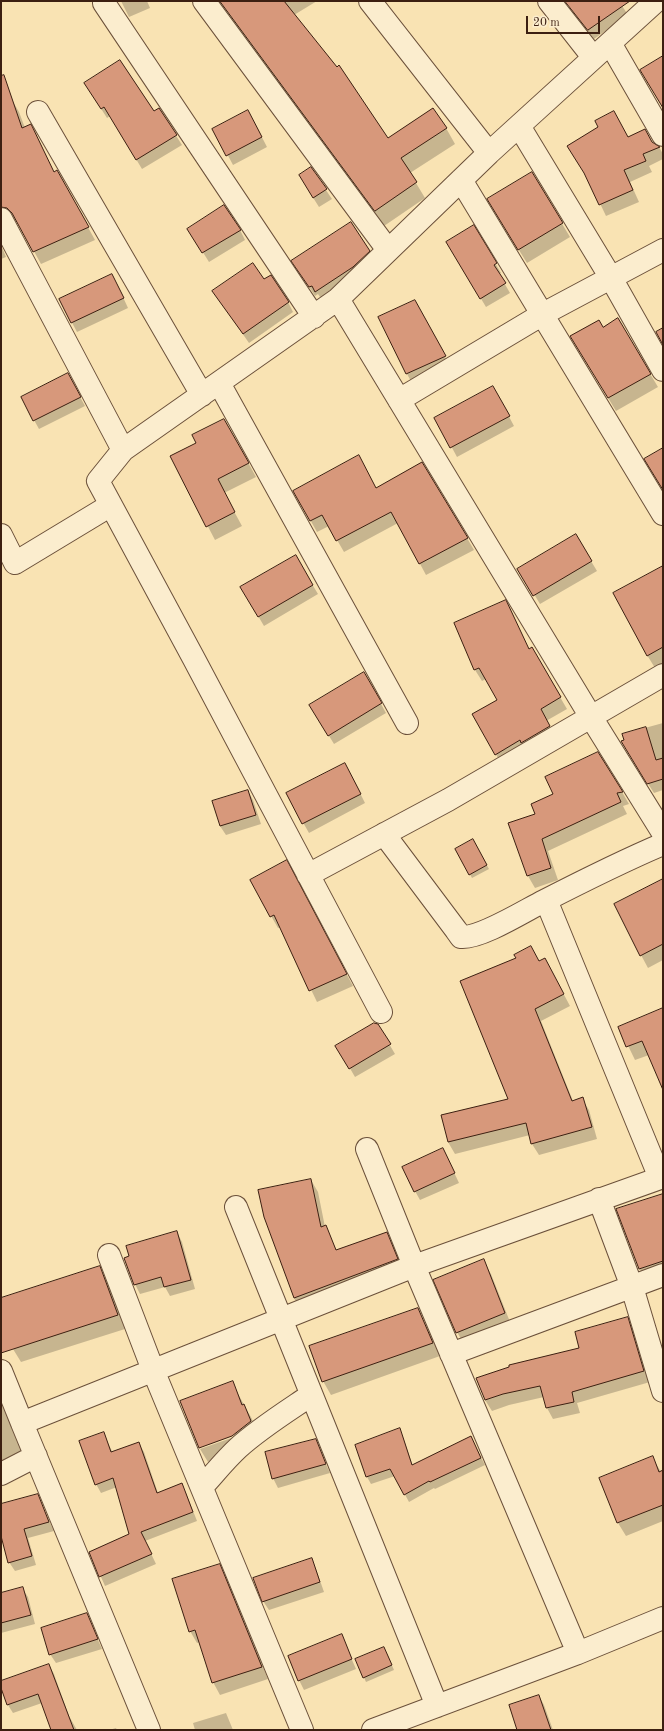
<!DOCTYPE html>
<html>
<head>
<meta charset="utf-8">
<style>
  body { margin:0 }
  #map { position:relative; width:664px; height:1731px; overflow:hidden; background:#f9e3b3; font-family:"Old Standard TT",serif }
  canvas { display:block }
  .frame { position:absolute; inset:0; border:2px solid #3c1f11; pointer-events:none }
  .scale { position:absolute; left:526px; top:16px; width:74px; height:18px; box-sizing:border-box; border:2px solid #3c1f11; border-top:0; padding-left:5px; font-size:12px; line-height:14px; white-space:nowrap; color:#3c1f11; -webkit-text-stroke:3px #fbedce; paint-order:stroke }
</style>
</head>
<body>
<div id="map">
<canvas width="664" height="1731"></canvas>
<div class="frame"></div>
<div class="scale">20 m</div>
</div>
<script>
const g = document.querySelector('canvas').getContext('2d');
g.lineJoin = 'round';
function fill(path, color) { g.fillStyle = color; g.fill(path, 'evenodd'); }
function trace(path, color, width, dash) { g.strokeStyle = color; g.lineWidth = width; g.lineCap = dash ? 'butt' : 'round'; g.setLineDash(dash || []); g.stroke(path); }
fill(new Path2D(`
  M121,1h26l3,7 -21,9z
  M217,1h100l-23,14 94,124 58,-11 9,16 -45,29 15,25 -41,28z
  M569,1h50l9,14 -34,24 -22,-27 -5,-10z
  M91,93l62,19 6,-3 23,36 -40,24 -32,-53 -3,2z
  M12,100l7,12 6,16 12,10 17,35 10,11 31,56 -54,24 -22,-40 -4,-3 -5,-2 -9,3v-118z
  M253,120l14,27 -34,18 -19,-36z
  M599,127l29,11 24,4 7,5 4,7v5l-14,7 3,6 -22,10 9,20 -33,14 -19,-40z
  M311,168l21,31 -13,8 -14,-22z
  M532,174l38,63 -43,26 -31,-50z
  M473,226l28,47 -2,1 11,19 -24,14 -39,-65z
  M240,230l5,10 -36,22 -15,-24z
  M1,245l5,12 -5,2z
  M369,251l5,10 -52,39 -4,-6 -3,2 -17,-26z
  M264,280l24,22 5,10 -44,31 -36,-52z
  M117,284l11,24 -51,24 -17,-32z
  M414,301l36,65 -38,17 -5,-9z
  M618,320l40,67 -42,24 -37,-61 24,-22z
  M73,384l12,22 -46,23 -5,-9z
  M498,396l16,30 -57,31 -21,-39z
  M232,433l24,44 -32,16 18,33 -27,14 -44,-84z
  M376,490l91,48 7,12 -48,25 -28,-52 -54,29 -15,-26 -12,6 -23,-41z
  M576,536l21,35 -57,33 -21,-35z
  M295,556l23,38 -54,32 -23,-39z
  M663,591v72l-8,5 -8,-13z
  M455,623l74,27 3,-1 35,60 -21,12 10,17 -54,27 -29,-51 25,-14 -12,-21 -4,2 -7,-11z
  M364,673l22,40 -52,31 -24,-39z
  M663,723v67l-9,3 -27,-42 -4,-17z
  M350,773l15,30 -56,30 -22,-39z
  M248,791l5,9 8,24 -35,11 -6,-9z
  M622,792l7,12 -6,2 4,8 -79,37 10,29 -23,8 -7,-12 8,-61 -4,-10z
  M473,840l16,29 -17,9 -16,-29z
  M293,874l60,112 -36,16 -36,-75 -3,1 -27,-47z
  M663,880v80l-15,8 -7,-13z
  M545,959l25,47 -29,15 32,80 9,-2 7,11 8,29 -58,16 -7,-11 -2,-9 -75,19 -7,-12 -6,-26 67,-17 30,-137z
  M663,1009v71l-14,-25 -14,5 -16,-33z
  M378,1025l17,29 -40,23 -18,-31z
  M443,1149l16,34 -39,17 -5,-9z
  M311,1180l7,12 7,35 12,24 49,-18 7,12 11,26 -103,39 -7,-12 -29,-81z
  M663,1195v79l-17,6 -7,-12z
  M177,1232l5,10 13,47 -25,7 -5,-9 -25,7 -5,-10z
  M483,1261l8,13 21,53 -47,19 -8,-14z
  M99,1267l8,14 18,48 -104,33 -8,-13 -12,-38v-12z
  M418,1309l7,14 15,33 -109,39 -8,-14z
  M627,1318l7,11 16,53 -73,21 3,10 -27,6 -6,-11 -3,-11 -35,8 -17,6 -7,-11 -7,-21 102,-31z
  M232,1383l20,36 6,16 -18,15 -32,12 -8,-13 37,-13v-2l-37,13v2l-19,-48z
  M1,1400l24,60 -24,16z
  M399,1430l4,7 10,29 58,-28 14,27 -50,24 -1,-1 -25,14 -14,-26 -24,8 -4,-7z
  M103,1433l10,20 26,-9 5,8 14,41 23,-9 5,9 11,28 -52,20 11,23 -51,22 -15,-34 40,-18 -13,-47 -16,6 -5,-9z
  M315,1440l15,33 -52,15 -5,-10z
  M652,1457l9,15 2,-1v50l-37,15 -8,-13z
  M37,1495l17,36 -26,7 8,27 -21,6 -6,-9 -8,-30v-27z
  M311,1559l5,10 8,23 -55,18 -6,-9z
  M219,1565l7,12 42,102 -48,16 -7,-13 -13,-40 -3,1 -7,-12z
  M22,1588l6,9 7,27 -34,9v-39z
  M87,1615l15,34 -46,14 -6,-9z
  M341,1635l15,34 -52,21 -5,-10z
  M386,1652l8,18 -28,12 -10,-22z
  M49,1665l5,9 15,42 8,14h-24l-11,-27 -29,10 -5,-8 -7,-23z
  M539,1696l5,9 9,25h-35z
  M226,1713l7,17h-38l-2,-7z
  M116,1728l1,2h-8z`), '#0003');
const building = new Path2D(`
  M220,1h64l53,66 2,-2 49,73 45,-30 14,20 -46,30 16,24 -42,29z
  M565,1h65l-42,29z
  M663,56v52l-23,-38z
  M120,60l34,51 5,-3 18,27 -41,25 -32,-53 -3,2 -17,-26z
  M4,75l18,53 9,-4 23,48 3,-2 32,57 -56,25 -21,-39 -5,-5 -6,-1v-131z
  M248,110l14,27 -36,19 -14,-27z
  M614,111l14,26 17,-8 7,13 8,5 -17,7 3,7 -22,9 9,20 -34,15 -15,-32 -17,-27 31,-19 -3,-6z
  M311,167l16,22 -14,9 -14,-23z
  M532,172l31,51 -45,27 -31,-51z
  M224,205l17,25 -39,23 -15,-24z
  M351,222l19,29 -17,16 -38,25 -3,-6 -3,1 -18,-26z
  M474,225l23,38 -3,2 12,18 -26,16 -34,-57z
  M253,263l11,16 7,-4 18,27 -46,32 -31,-43z
  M112,274l12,24 -53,25 -12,-24z
  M415,300l31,56 -40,18 -28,-57z
  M618,318l33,56 -43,24 -38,-62 29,-16 4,7z
  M663,328v17l-7,-13z
  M68,373l13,24 -48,24 -12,-24z
  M493,386l17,30 -60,32 -16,-30z
  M224,419l25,44 -31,16 17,33 -29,15 -36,-71 26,-13 -4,-8z
  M663,448v42l-19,-31z
  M359,455l17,33 46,-26 46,76 -49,26 -28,-52 -55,29 -14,-26 -12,6 -17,-30z
  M576,534l16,27 -59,35 -16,-27z
  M296,555l17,30 -55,32 -18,-30z
  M663,566v81l-16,9 -34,-63z
  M506,600l23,49 3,-2 29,50 -20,12 9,17 -29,17 -1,-3 -25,15 -23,-41 25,-14 -18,-32 -5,2 -20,-47z
  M364,672l18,31 -54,33 -19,-31z
  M646,727l10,33 7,-2v21l-16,5 -26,-43 3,-1 -2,-6z
  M598,752l25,40 -6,1 4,9 -79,37 9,29 -24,8 -19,-53 27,-9 -4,-10 22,-10 -8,-17z
  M345,763l16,31 -59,30 -16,-31z
  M248,790l8,25 -36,11 -8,-25z
  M473,839l14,26 -18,10 -14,-26z
  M287,860l60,114 -38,17 -35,-76 -4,2 -20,-37z
  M663,879v65l-23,12 -26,-52z
  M531,946l8,15 6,-3 19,36 -29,15 37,92 11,-4 9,30 -61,17 -5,-21 -78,19 -7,-27 67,-16 -48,-118 56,-23 -2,-3z
  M663,1008v82l-21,-49 -16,6 -8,-20z
  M374,1023l4,1 13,20 -42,25 -14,-23z
  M443,1148l12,25 -41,19 -12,-25z
  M311,1179l10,48 5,-2 10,25 51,-18 11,27 -104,39 -30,-81 -6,-27z
  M663,1194v67l-24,8 -23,-60z
  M177,1231l14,49 -27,7 -3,-10 -27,8 -10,-27 5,-2 -3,-10z
  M484,1259l21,54 -49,20 -23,-53z
  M100,1266l18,49 -117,38v-55z
  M418,1308l15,35 -111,39 -13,-36z
  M628,1317l16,54 -72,21 2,10 -28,6 -6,-22 -37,8 -18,6 -9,-22 33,-11v-2l70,-17 -4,-16z
  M233,1381l9,24 2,-1 7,17 -19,15 -33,12 -19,-47z
  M400,1428l12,37 59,-29 10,22 -51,24 -1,-1 -25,14 -14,-26 -24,8 -11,-32z
  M104,1432l7,20 28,-10 18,51 25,-10 11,29 -52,20 11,22 -53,23 -10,-25 40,-18 -16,-56 -18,7 -16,-44z
  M316,1439l10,25 -54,15 -7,-27z
  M653,1456l6,16 4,-2v35l-46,18 -18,-45z
  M38,1494l11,28 -25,7 8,27 -24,7 -7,-27v-32z
  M312,1558l8,24 -58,20 -9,-24z
  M220,1564l42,103 -50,16 -17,-53 -6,2 -17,-53z
  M23,1587l8,28 -30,8v-30z
  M87,1613l11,26 -49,16 -8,-27z
  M342,1634l10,25 -54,22 -10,-25z
  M384,1647l8,18 -29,13 -8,-19z
  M49,1664l25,66h-23l-13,-36 -31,11 -6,-17v-7z
  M539,1695l12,35h-34l-8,-25z`);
fill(building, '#d7987b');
trace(building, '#3c1f11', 1);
const street = new Path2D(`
  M204,1l184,249
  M370,1l119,152
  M549,1l44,56
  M104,3l210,314
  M610,43l53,92
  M38,112l164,283
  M519,126l92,152 52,92
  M461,180l202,334
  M1,219l122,231 215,-151 151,-146 167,-152
  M338,299l253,418 72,116
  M219,383l188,340
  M399,400l144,-86 120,-64
  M123,450l-25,31 96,178 187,353
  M1,535l14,28 96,-58
  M384,834l72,96 5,7c19,2 65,-27 83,-36 39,-20 79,-40 119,-57
  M308,875l140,-75 215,-125
  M546,900l114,278
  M367,1149l47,117 164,387
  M599,1199l33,88 31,104
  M236,1207l201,499
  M109,1255l44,115 149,360
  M451,1354l212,-79
  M1,1371l21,52
  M1,1474l35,-18
  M202,1487c12,-13 23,-27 36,-39 22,-20 48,-36 73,-53
  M149,1730l-127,-307 392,-157 249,-89
  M373,1730l205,-77 85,-35`);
trace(street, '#6b503a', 24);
trace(street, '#fbedce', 22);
</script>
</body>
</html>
